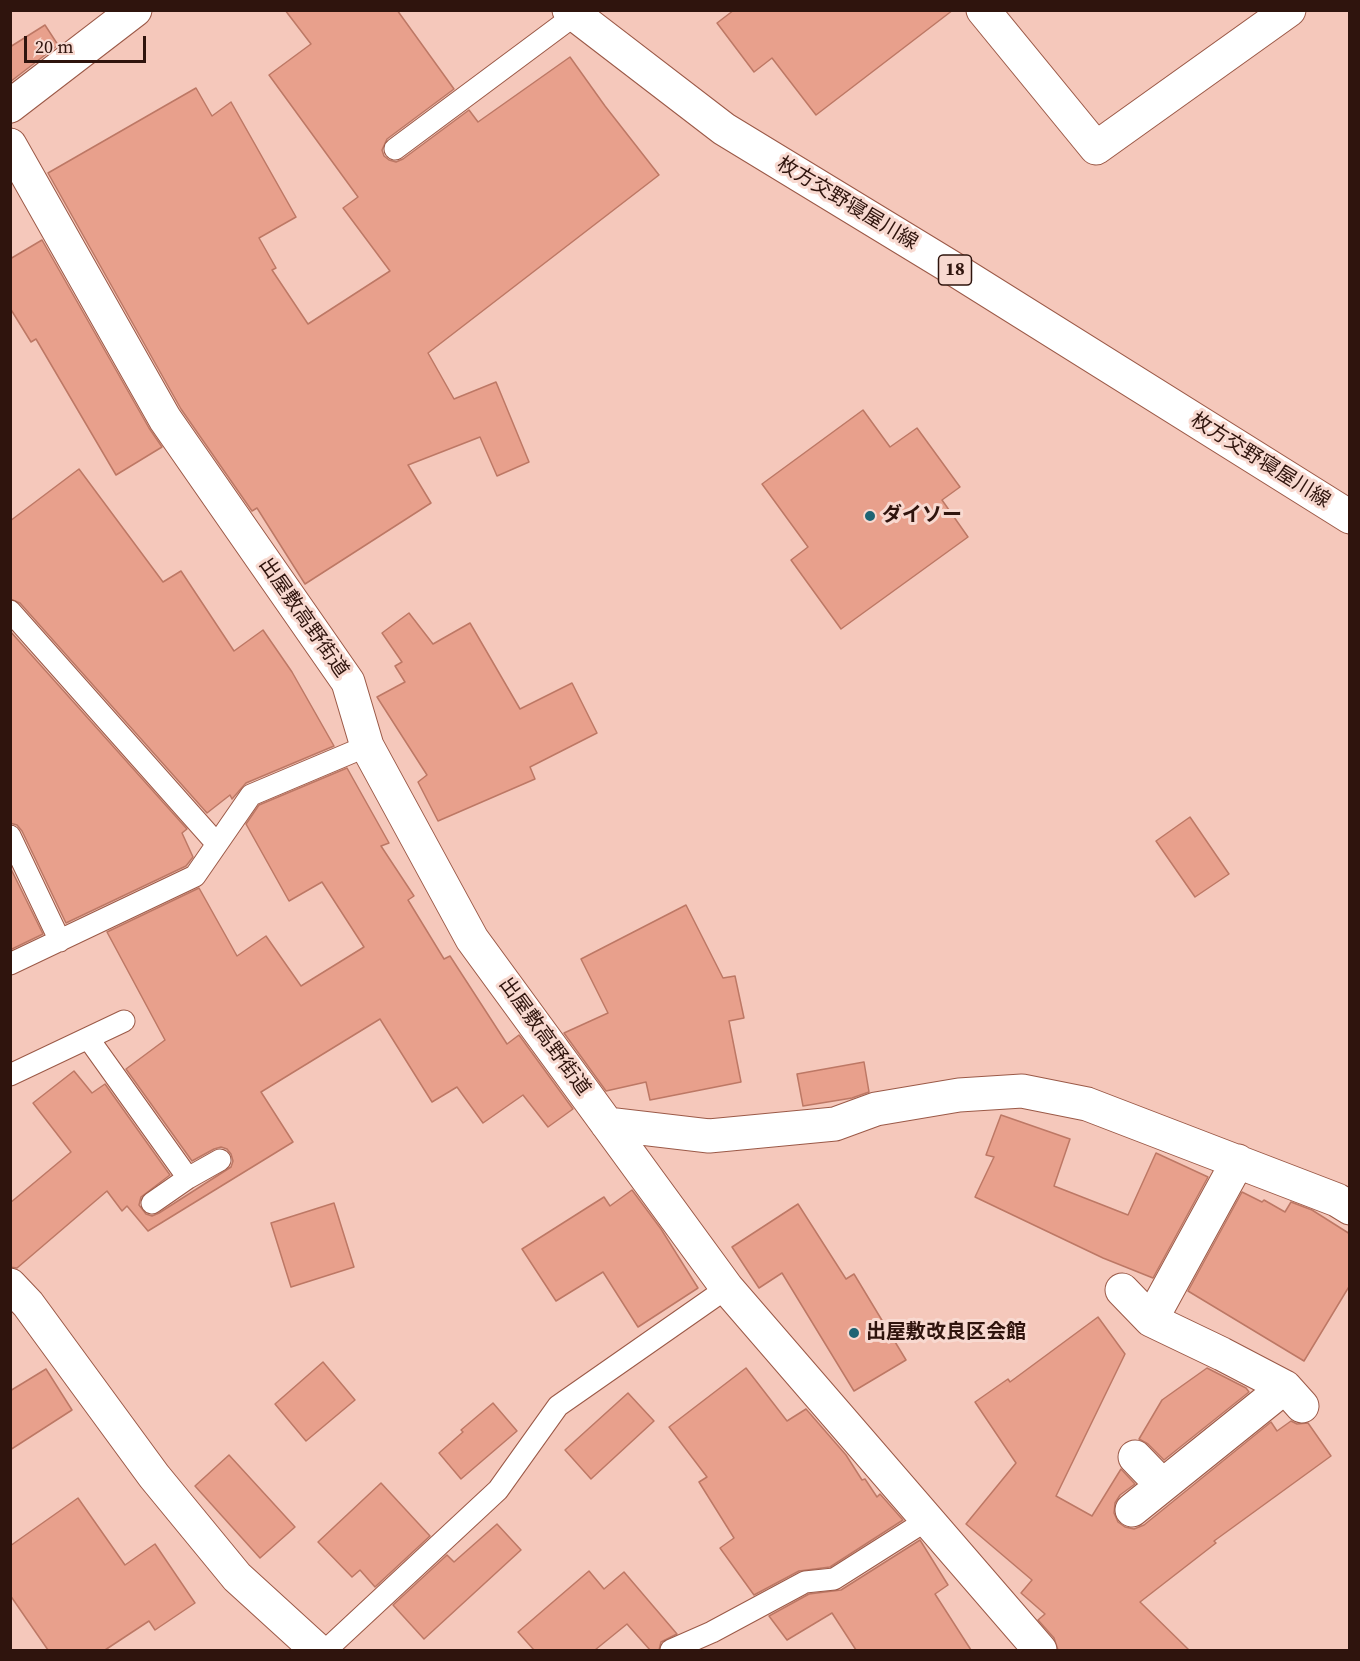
<!DOCTYPE html>
<html>
<head>
<meta charset="utf-8">
<style>
	body { margin:0 }
	#map { position:relative; width:1360px; height:1661px; overflow:hidden; background:#f5c8bb; font-family:"Source Serif 4",serif }
	canvas { display:block }
	.frame { position:absolute; inset:0; border:12px solid #2f140d; pointer-events:none }
	.scale { position:absolute; left:24px; top:36px; width:122px; height:27px; box-sizing:border-box; border:3px solid #2f140d; border-top:0; padding-left:8px; font-size:18px; line-height:21px; white-space:nowrap; color:#2f140d; -webkit-text-stroke:4px #f8d9d0; paint-order:stroke }
</style>
</head>
<body>
<div id="map">
<canvas width="1360" height="1661"></canvas>
<div class="frame"></div>
<div class="scale">20 m</div>
</div>
<script>
const g = document.querySelector('canvas').getContext('2d');
g.lineJoin = 'round';
function fill(path, color) { g.fillStyle = color; g.fill(path, 'evenodd'); }
function strokePath(path, color, width, dash) { g.strokeStyle = color; g.lineWidth = width; g.lineCap = dash ? 'butt' : 'round'; g.setLineDash(dash || []); g.stroke(path); }
function drawText(font, color, halo, rows, align = 'center') {
  g.font = font + ' "Source Serif 4","Noto Sans JP",serif'; g.lineWidth = 6; g.setLineDash([]); g.textBaseline = 'middle'; g.strokeStyle = halo; g.fillStyle = color; for (const [text, x, y, turn = 0] of rows) {
    g.save(); g.translate(x, y); g.rotate((+turn || 0) * Math.PI / 180); g.textAlign = isNaN(turn) ? turn : align; if (halo) g.strokeText(text, 0, 0); g.fillText(text, 0, 0); g.restore();
  }
}
const building = new Path2D(`
	M 285,10 L 397,10 L 454,89 L 387,139 L 382,150 L 384,156 L 389,160 L 396,162 L 403,159 L 469,110 L 478,122 L 570,57 L 605,106 L 659,175 L 428,353 L 454,399 L 496,382 L 529,462 L 497,476 L 480,437 L 408,465 L 431,503 L 305,584 L 257,508 L 252,511 L 181,409 L 48,173 L 196,88 L 212,116 L 231,102 L 296,217 L 259,238 L 276,268 L 272,270 L 308,324 L 390,271 L 343,208 L 358,197 L 269,75 L 311,44 Z
	M 734,10 L 953,10 L 816,115 L 772,58 L 754,72 L 717,23 Z
	M 45,25 L 58,45 L 10,82 L 10,47 Z
	M 42,240 L 149,428 L 162,447 L 116,475 L 36,339 L 31,342 L 10,308 L 10,259 Z
	M 863,410 L 890,447 L 917,428 L 960,487 L 942,500 L 968,537 L 841,629 L 791,560 L 808,547 L 762,484 Z
	M 79,469 L 163,582 L 181,571 L 234,651 L 263,630 L 292,672 L 334,746 L 246,783 L 232,799 L 230,795 L 207,813 L 20,603 L 10,599 L 10,521 Z
	M 409,613 L 433,644 L 470,623 L 520,709 L 572,683 L 597,733 L 530,767 L 535,779 L 438,821 L 418,782 L 427,775 L 377,697 L 405,682 L 395,666 L 402,662 L 382,633 Z
	M 10,631 L 187,829 L 182,833 L 193,857 L 186,866 L 66,923 L 22,831 L 17,825 L 10,823 Z
	M 347,768 L 389,843 L 381,846 L 414,896 L 408,900 L 444,959 L 450,956 L 507,1044 L 519,1035 L 573,1109 L 548,1127 L 523,1095 L 483,1123 L 457,1087 L 432,1102 L 380,1019 L 261,1092 L 293,1142 L 148,1231 L 127,1206 L 122,1211 L 107,1191 L 17,1268 L 10,1267 L 10,1203 L 71,1152 L 33,1103 L 74,1071 L 92,1093 L 105,1084 L 170,1175 L 141,1197 L 139,1205 L 146,1214 L 152,1216 L 159,1213 L 231,1167 L 233,1161 L 231,1154 L 227,1149 L 221,1147 L 214,1149 L 192,1161 L 126,1069 L 165,1040 L 107,932 L 199,888 L 237,956 L 266,936 L 301,986 L 364,947 L 322,882 L 289,901 L 246,824 L 259,805 Z
	M 1190,817 L 1229,874 L 1195,897 L 1156,841 Z
	M 10,867 L 43,934 L 10,950 Z
	M 686,905 L 723,978 L 735,976 L 744,1018 L 729,1021 L 741,1082 L 650,1100 L 646,1082 L 606,1091 L 564,1033 L 608,1013 L 581,959 Z
	M 864,1062 L 869,1092 L 852,1098 L 803,1106 L 797,1074 Z
	M 1001,1115 L 1070,1139 L 1054,1186 L 1128,1215 L 1156,1153 L 1208,1177 L 1153,1278 L 1103,1258 L 975,1197 L 994,1157 L 986,1155 Z
	M 632,1190 L 661,1229 L 698,1288 L 638,1327 L 603,1272 L 556,1301 L 522,1249 L 604,1197 L 610,1206 Z
	M 1242,1192 L 1262,1202 L 1264,1200 L 1285,1212 L 1291,1202 L 1312,1210 L 1350,1234 L 1350,1285 L 1304,1361 L 1188,1291 Z
	M 334,1203 L 354,1267 L 291,1287 L 271,1223 Z
	M 798,1204 L 846,1279 L 854,1274 L 906,1360 L 854,1391 L 782,1273 L 759,1288 L 732,1247 Z
	M 1098,1317 L 1125,1354 L 1056,1496 L 1092,1516 L 1121,1469 L 1135,1484 L 1120,1495 L 1115,1503 L 1114,1513 L 1118,1522 L 1125,1527 L 1134,1529 L 1144,1525 L 1271,1422 L 1277,1431 L 1291,1421 L 1297,1424 L 1308,1423 L 1331,1456 L 1214,1541 L 1216,1543 L 1140,1602 L 1189,1650 L 1058,1650 L 1054,1638 L 1038,1620 L 1045,1614 L 1021,1593 L 1032,1580 L 966,1524 L 1016,1463 L 975,1402 L 1008,1379 L 1010,1382 Z
	M 323,1362 L 355,1400 L 306,1441 L 275,1404 Z
	M 746,1368 L 787,1421 L 806,1409 L 846,1455 L 862,1480 L 865,1479 L 877,1497 L 880,1494 L 903,1520 L 830,1567 L 799,1571 L 754,1595 L 720,1548 L 734,1538 L 699,1482 L 707,1477 L 669,1427 Z
	M 1207,1368 L 1246,1388 L 1249,1392 L 1164,1460 L 1148,1444 L 1139,1439 L 1162,1400 Z
	M 46,1369 L 72,1410 L 10,1450 L 10,1391 Z
	M 628,1393 L 654,1421 L 591,1479 L 565,1450 Z
	M 493,1403 L 517,1431 L 461,1479 L 439,1453 L 463,1432 L 461,1430 Z
	M 229,1455 L 295,1527 L 260,1558 L 195,1486 Z
	M 381,1483 L 430,1536 L 375,1587 L 360,1570 L 352,1577 L 318,1542 Z
	M 78,1498 L 125,1565 L 155,1544 L 195,1603 L 155,1630 L 149,1621 L 105,1650 L 48,1650 L 10,1595 L 10,1546 Z
	M 497,1524 L 521,1550 L 424,1639 L 393,1605 L 447,1555 L 454,1562 Z
	M 920,1540 L 948,1585 L 935,1594 L 971,1650 L 856,1650 L 832,1613 L 787,1640 L 769,1616 L 809,1594 L 841,1590 Z
	M 589,1571 L 604,1589 L 624,1572 L 677,1634 L 661,1642 L 659,1650 L 650,1650 L 627,1624 L 595,1650 L 534,1650 L 518,1632 Z`);
const lane = new Path2D(`
	M 395,149 L 575,15
	M 10,611 L 217,844
	M 10,836 L 60,941
	M 10,964 L 195,876 L 251,795 L 367,746
	M 88,1038 L 188,1178
	M 10,1075 L 124,1021
	M 152,1203 L 188,1178 L 220,1160
	M 326,1650 L 498,1490 L 558,1406 L 727,1288
	M 671,1650 L 712,1632 L 805,1582 L 834,1579 L 927,1520`);
const street = new Path2D(`
	M 983,10 L 1096,148 L 1289,10
	M 10,106 L 135,10
	M 10,145 L 165,419 L 348,682 L 367,746 L 472,939 L 727,1288 L 1040,1650
	M 607,1124 L 709,1136 L 835,1124 L 876,1109 L 959,1095 L 1022,1091 L 1087,1104 L 1337,1200 L 1350,1208
	M 10,1285 L 28,1304 L 154,1476 L 237,1577 L 317,1650
	M 1122,1290 L 1151,1320 L 1222,1354 L 1285,1387 L 1302,1406
	M 1151,1320 L 1238,1161
	M 1135,1457 L 1162,1485
	M 1132,1510 L 1285,1387`);
const primary = new Path2D(`
	M 569,10 L 724,129 L 949,266 L 1350,517`);
const markers = [
	[870,516,6,"#1e6474"],
	[854,1333,6,"#1e6474"]
];
const shields = [
	[955,270,33]
];
const shieldNames = [
	["18",955,270]
];
const streetNames = [
	["枚方交野寝屋川線",847,204,31],
	["枚方交野寝屋川線",1260,461,32],
	["出屋敷高野街道",303,618,55],
	["出屋敷高野街道",544,1037,54]
];
const poiNames = [
	["ダイソー",882,516],
	["出屋敷改良区会館",866,1333]
];
fill(building, '#e8a08c');
strokePath(building, '#bd7865', 1.5);
strokePath(lane, '#9b5947', 23);
strokePath(street, '#9b5947', 35);
strokePath(primary, '#9b5947', 35);
strokePath(lane, '#fff', 21);
strokePath(street, '#fff', 33);
strokePath(primary, '#fff', 33);
for (const [x, y, r, color] of markers) { const dot = new Path2D(); dot.arc(x, y, r, 0, 2 * Math.PI); g.fillStyle = color; g.fill(dot); strokePath(dot, '#f8d9d0', 2); }
for (const [x, y, w] of shields) { const box = new Path2D(); box.roundRect(x - w / 2, y - 15, w, 30, 4.5); g.fillStyle = '#f8d9d0'; g.fill(box); strokePath(box, '#2f140d', 1.5); }
drawText('bold 18px', '#2f140d', null, shieldNames);
drawText('20px', '#2f140d', '#f8d9d0', streetNames);
drawText('bold 20px', '#2f140d', '#f8d9d0', poiNames, 'left');
</script>
</body>
</html>
